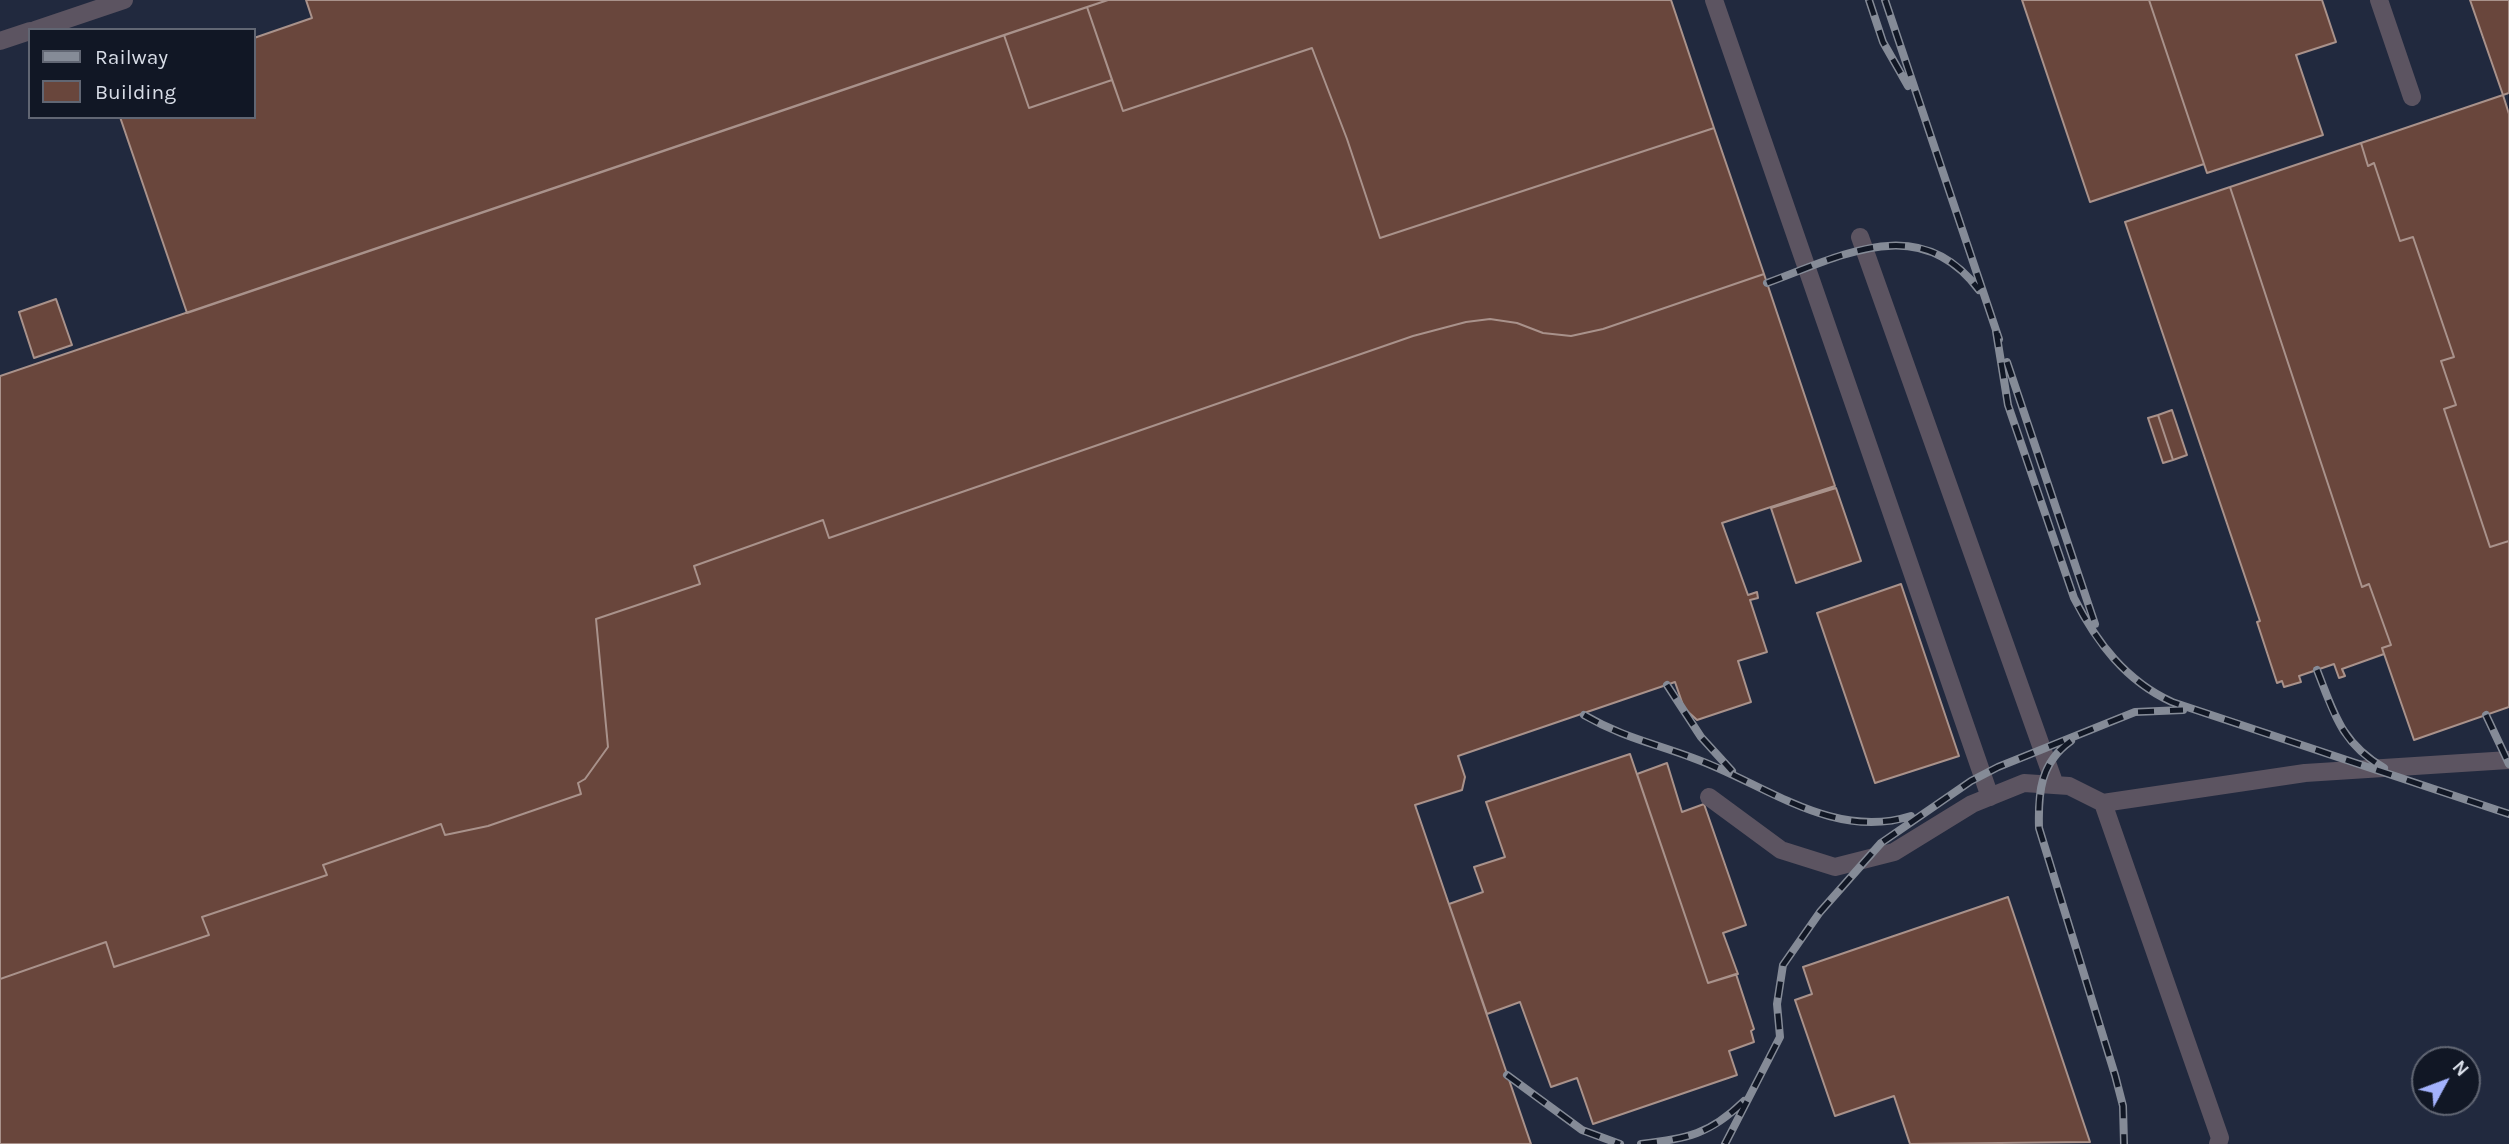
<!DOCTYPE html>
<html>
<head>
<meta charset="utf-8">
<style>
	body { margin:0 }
	#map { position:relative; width:2509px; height:1144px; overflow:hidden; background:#1a212f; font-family:Karla,sans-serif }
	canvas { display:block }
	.legend { position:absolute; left:28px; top:28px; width:228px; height:91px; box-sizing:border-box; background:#111725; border:2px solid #616673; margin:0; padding:9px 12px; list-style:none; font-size:21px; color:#d8dde7 }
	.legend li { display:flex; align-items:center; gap:14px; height:35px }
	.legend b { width:35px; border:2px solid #616673 }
	.north { position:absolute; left:2411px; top:1046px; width:70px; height:70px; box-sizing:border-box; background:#111725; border:2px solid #616673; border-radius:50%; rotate:49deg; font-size:19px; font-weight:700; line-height:28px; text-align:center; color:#d8dde7 }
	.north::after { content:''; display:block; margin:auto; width:24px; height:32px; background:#a3b2fd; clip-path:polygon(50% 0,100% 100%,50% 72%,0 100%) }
</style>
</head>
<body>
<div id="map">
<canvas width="2509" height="1144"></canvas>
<ul class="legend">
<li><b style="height:9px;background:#858b97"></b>Railway</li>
<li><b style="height:19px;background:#69463c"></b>Building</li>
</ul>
<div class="north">N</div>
</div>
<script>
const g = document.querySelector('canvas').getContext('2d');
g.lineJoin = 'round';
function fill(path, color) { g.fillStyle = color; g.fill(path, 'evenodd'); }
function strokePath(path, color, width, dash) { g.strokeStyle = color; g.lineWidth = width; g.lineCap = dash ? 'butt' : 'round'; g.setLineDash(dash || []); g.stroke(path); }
const built = new Path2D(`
	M 0,0 L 2509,0 L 2509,1144 L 0,1144 ZM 30,30 L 254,30 L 254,117 L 30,117 ZM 2425,1060 L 2467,1060 L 2467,1102 L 2425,1102 Z`);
const building = new Path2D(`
	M 306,0 L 1108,0 L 187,313 L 120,117 L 254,117 L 254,38 L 312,18 Z
	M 1108,0 L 1671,0 L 1714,128 L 1380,238 L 1347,139 L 1312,48 L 1123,111 L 1087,7 Z
	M 2022,0 L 2149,0 L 2204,164 L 2090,202 Z
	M 2149,0 L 2322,0 L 2336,42 L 2296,55 L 2323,135 L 2207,173 Z
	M 2470,0 L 2509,0 L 2509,93 L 2503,95 Z
	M 1087,7 L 1112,80 L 1029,108 L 1004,35 Z
	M 1004,35 L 1029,108 L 1112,80 L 1123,111 L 1312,48 L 1347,139 L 1380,238 L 1714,128 L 1764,274 L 1603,329 L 1571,336 L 1543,333 L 1517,323 L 1490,319 L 1466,322 L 1413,336 L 829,538 L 823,520 L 694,566 L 700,584 L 596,619 L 608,747 L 585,779 L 578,783 L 581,794 L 488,826 L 445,835 L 441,824 L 323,865 L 327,875 L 202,917 L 209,935 L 114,967 L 106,942 L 0,979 L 0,376 Z
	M 2503,95 L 2509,114 L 2509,541 L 2490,547 L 2444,409 L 2456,405 L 2441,361 L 2454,357 L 2413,237 L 2400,241 L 2374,163 L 2368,166 L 2361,143 Z
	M 2361,143 L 2368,166 L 2374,163 L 2400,241 L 2413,237 L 2454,357 L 2441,361 L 2456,405 L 2444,409 L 2490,547 L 2509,541 L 2509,707 L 2414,740 L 2382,648 L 2391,645 L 2369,584 L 2362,587 L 2230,187 Z
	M 2230,187 L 2362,587 L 2369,584 L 2391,645 L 2382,648 L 2384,654 L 2342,669 L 2345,676 L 2339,678 L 2334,664 L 2299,676 L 2301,682 L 2284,687 L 2282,681 L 2277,683 L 2257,622 L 2260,621 L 2125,222 Z
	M 1764,274 L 1835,486 L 1722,523 L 1748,595 L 1757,592 L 1758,598 L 1750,600 L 1767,652 L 1738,661 L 1751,702 L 1697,720 L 1684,708 L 1675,682 L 1458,756 L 1465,777 L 1462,790 L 1415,805 L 1531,1144 L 0,1144 L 0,979 L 106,942 L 114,967 L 209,935 L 202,917 L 327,875 L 323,865 L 441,824 L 445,835 L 488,826 L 581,794 L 578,783 L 585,779 L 608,747 L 596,619 L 700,584 L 694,566 L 823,520 L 829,538 L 1413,336 L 1466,322 L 1490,319 L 1517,323 L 1543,333 L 1571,336 L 1603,329 Z
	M 56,299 L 72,345 L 34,358 L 19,312 Z
	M 2172,410 L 2187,455 L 2173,460 L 2158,415 Z
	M 2158,415 L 2173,460 L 2163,463 L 2148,418 Z
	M 1836,488 L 1861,561 L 1796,583 L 1771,508 Z
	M 1901,584 L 1959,756 L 1875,783 L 1817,613 Z
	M 1630,754 L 1708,983 L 1736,974 L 1754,1029 L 1751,1031 L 1754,1042 L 1729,1051 L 1737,1075 L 1593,1124 L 1577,1078 L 1551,1087 L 1520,1002 L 1487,1014 L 1449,904 L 1483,892 L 1474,867 L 1505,857 L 1486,802 Z
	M 1667,763 L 1682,812 L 1704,804 L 1746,925 L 1723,933 L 1738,974 L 1708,983 L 1637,774 Z
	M 2008,897 L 2090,1142 L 1910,1144 L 1894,1096 L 1835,1116 L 1795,1000 L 1812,994 L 1803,967 Z`);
const lane = new Path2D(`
	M 1714,0 L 1990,797
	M 2379,0 L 2412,97
	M 35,30 L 124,0
	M 0,41 L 30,31
	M 1860,237 L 2055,785
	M 1709,797 L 1781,850 L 1835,867 L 1894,852 L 1972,804 L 2024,783 L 2069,786 L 2103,803 L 2305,773 L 2509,760
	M 2103,803 L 2220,1138 L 2218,1144`);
const rail = new Path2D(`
	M 1869,0 L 1883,42 L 1908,86
	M 1885,0 L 1999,339
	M 1767,283 C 1841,256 1920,211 1979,290
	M 1996,331 L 2008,405 L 2074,598 C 2097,643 2126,681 2172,702 L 2509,814
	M 2007,362 L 2095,624
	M 2317,670 C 2334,713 2341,743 2384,768
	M 1667,685 L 1701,737 L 1732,771
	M 1584,715 C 1622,737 1653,743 1693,758 C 1764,783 1832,841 1911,816
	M 2486,715 L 2509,764
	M 2071,741 C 2040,763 2038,793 2039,828 L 2115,1075 L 2123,1106 L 2124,1144
	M 1507,1075 L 1582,1130 L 1620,1144
	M 1641,1144 C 1688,1138 1709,1135 1744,1101
	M 1725,1144 L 1780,1037 L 1777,1004 L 1783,965 L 1820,912 L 1881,843 L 1971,781 L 1998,767 L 2135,712 L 2183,710`);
fill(built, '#21293e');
fill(building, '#69463c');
strokePath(building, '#a9928b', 2);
strokePath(lane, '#5c5461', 18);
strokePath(rail, '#858b97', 8);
strokePath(rail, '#111725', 5, [16]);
</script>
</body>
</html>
